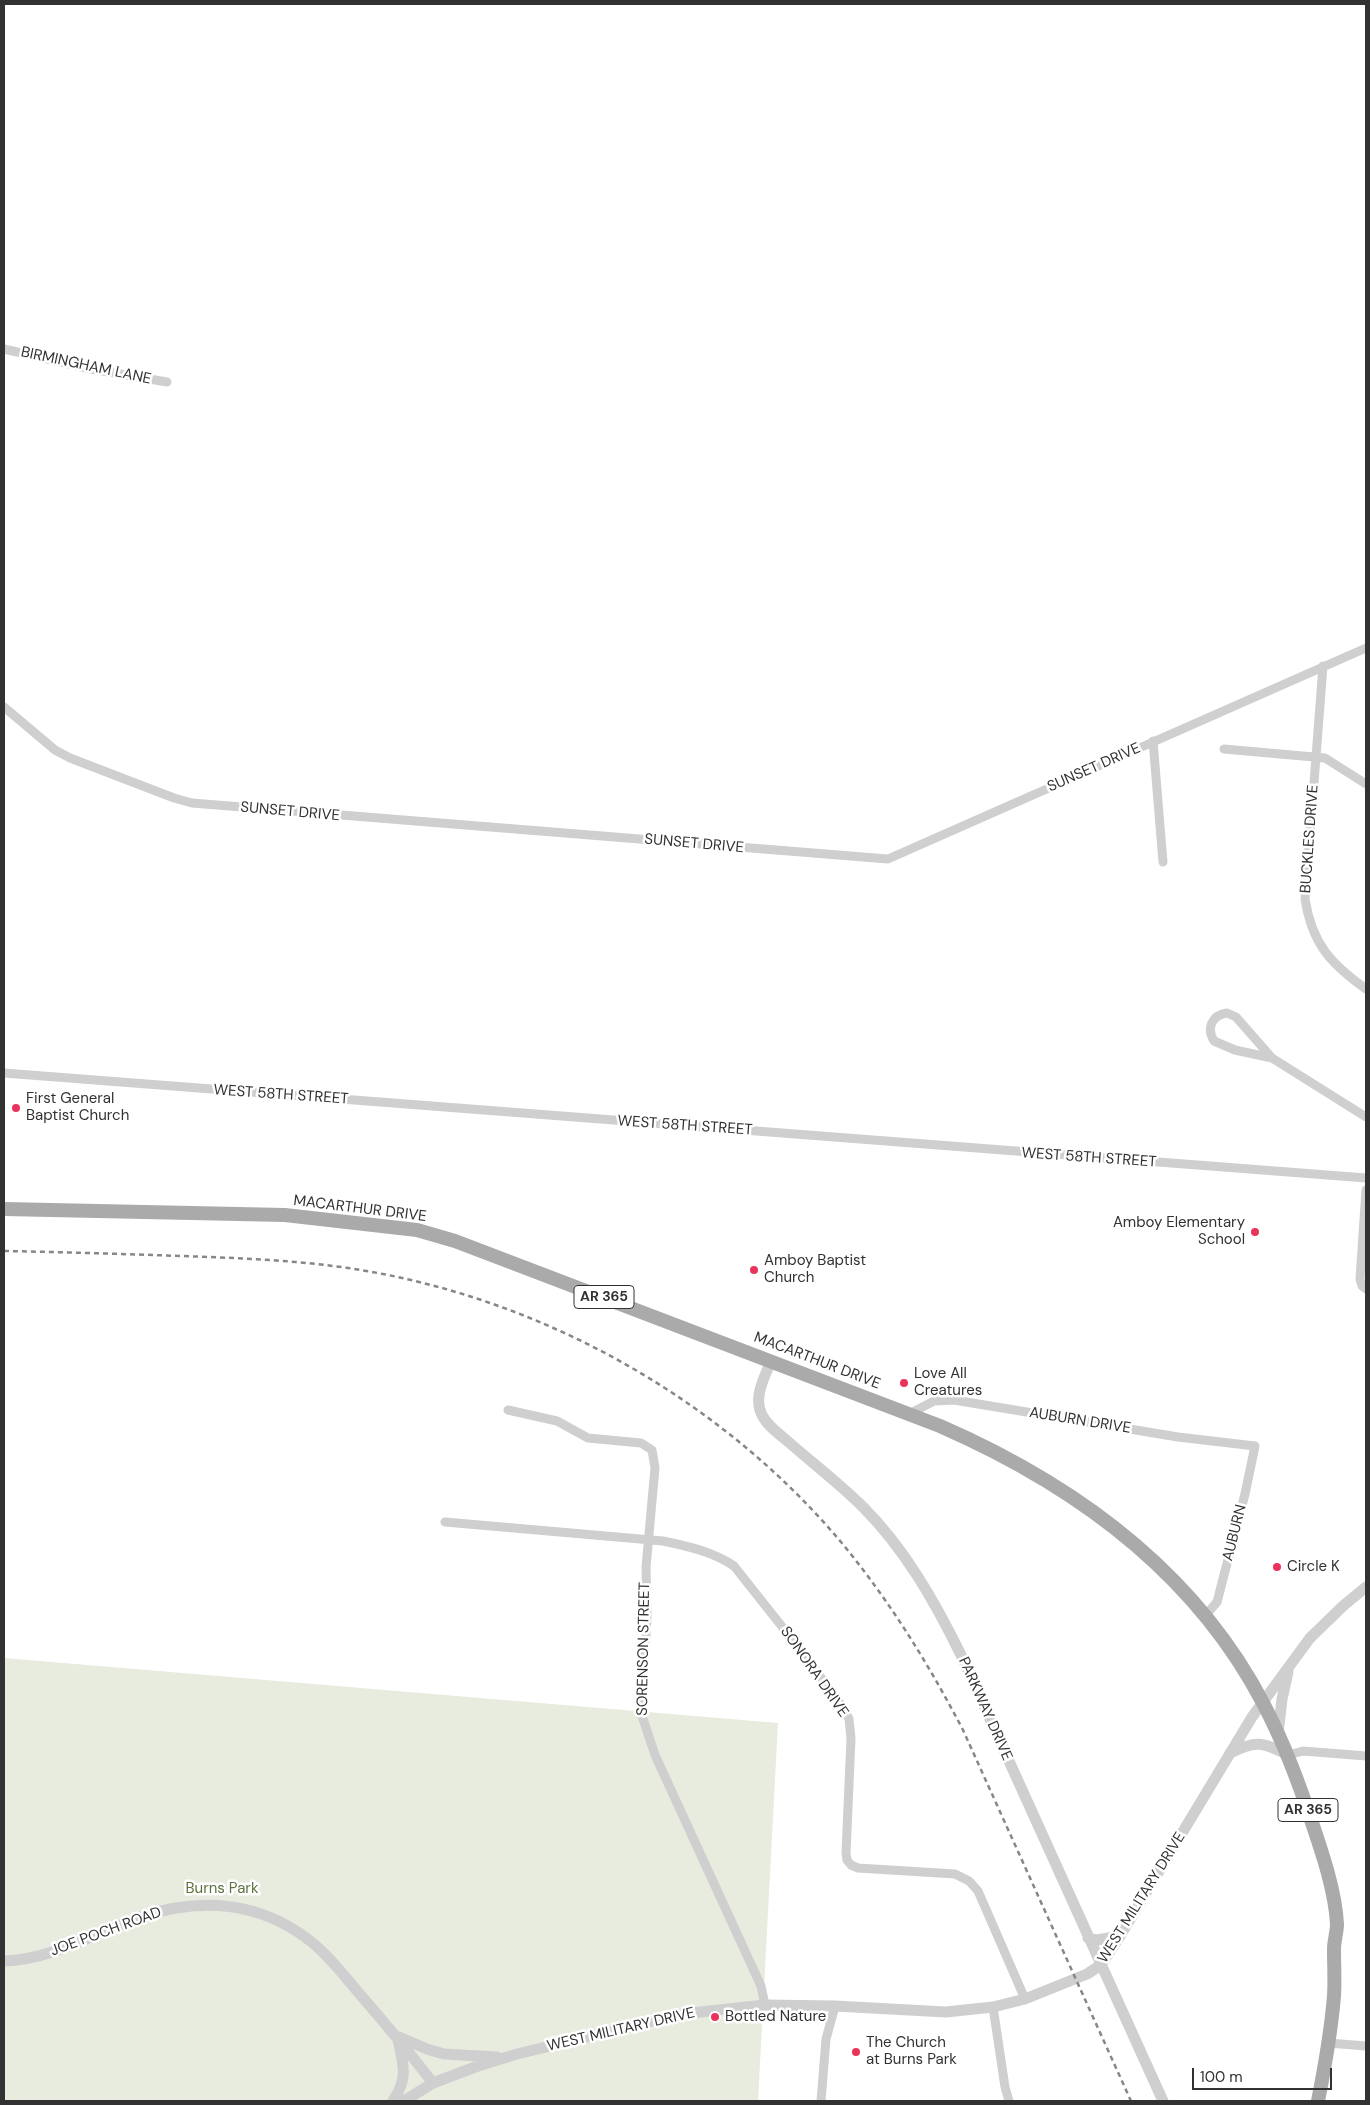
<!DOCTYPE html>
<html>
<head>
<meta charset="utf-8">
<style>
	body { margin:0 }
	#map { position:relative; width:1370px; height:2105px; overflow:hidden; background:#fff; font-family:"DM Sans",sans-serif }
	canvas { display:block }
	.frame { position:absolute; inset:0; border:5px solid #323232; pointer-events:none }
	.scale { position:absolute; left:1192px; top:2068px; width:140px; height:22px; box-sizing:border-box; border:2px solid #323232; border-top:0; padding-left:6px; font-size:15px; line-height:18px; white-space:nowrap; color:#323232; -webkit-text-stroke:4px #fff; paint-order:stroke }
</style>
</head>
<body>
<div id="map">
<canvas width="1370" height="2105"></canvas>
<div class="frame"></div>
<div class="scale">100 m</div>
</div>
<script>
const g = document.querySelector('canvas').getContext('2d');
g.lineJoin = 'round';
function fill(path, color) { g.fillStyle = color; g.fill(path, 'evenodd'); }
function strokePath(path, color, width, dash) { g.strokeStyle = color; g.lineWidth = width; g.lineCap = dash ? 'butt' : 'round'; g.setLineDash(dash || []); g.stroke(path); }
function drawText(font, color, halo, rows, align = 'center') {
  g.font = font + ' "DM Sans",sans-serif'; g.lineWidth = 5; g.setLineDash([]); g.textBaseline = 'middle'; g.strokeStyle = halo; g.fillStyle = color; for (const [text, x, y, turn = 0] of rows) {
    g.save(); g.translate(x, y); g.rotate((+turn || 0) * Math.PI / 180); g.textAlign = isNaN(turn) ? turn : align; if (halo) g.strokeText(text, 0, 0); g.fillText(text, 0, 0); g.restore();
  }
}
const green = new Path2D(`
	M 4,1658 L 778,1723 L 758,2101 L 4,2101 Z`);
const minor = new Path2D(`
	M 4,349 L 91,369 L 167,382
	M 1323,666 L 1305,899 C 1312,944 1331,964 1366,989
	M 4,707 L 55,750 L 70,758 L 174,798 L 192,803 L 888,859 L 1366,648
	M 1153,741 L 1163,862
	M 1224,749 L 1325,758 L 1366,784
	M 1227,1013 L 1236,1017 L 1272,1058 L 1235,1050 L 1214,1041 C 1206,1028 1212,1015 1227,1013 Z
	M 1272,1058 L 1366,1117
	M 4,1073 L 1366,1178
	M 1366,1190 L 1360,1279 L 1362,1286 L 1366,1289
	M 508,1410 L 557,1421 L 588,1438 L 641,1443 L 652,1450 L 655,1468 L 646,1567 L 647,1618 L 641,1713 L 655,1755 L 761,1986 L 765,2005
	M 909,1414 L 934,1401 L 954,1400 L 1178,1437 L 1255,1446 L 1245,1494 L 1217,1602 L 1205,1616
	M 445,1522 L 663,1541 C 687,1546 714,1552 734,1566 L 799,1648 L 842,1706 L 849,1719 L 851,1738 L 846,1853 L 847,1860 L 851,1865 L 858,1868 L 955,1874 L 969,1881 L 978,1891 L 1025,1999
	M 1288,1755 L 1303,1751 L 1366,1756
	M 993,2007 L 1005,2087 L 1009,2101
	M 1328,2043 L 1366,2046
	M 821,2101 L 826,2039 L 835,2006`);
const tertiary = new Path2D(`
	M 771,1361 C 764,1378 753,1398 762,1415 C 768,1427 782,1436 792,1445 C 815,1465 841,1485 863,1507 C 905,1549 935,1602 961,1655 L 1163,2101
	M 1278,1734 L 1282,1699 L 1288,1672
	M 1230,1753 C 1256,1740 1263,1742 1288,1755
	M 1088,1938 L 1097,1940 L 1120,1936
	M 4,1961 C 53,1960 98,1931 144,1916 C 201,1897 260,1902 309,1940 C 327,1954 343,1974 358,1992 C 384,2022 409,2052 433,2083
	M 399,2037 L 427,2049 L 444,2054 L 497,2057
	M 393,2101 C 408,2078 404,2066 398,2040
	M 404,2101 L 433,2083 L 478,2066 L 517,2054 L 682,2014 L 765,2005 L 835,2006 L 946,2012 L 993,2007 L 1025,1999 L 1087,1974 L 1101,1965 L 1120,1936 L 1252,1717 L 1310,1638 L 1343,1606 L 1366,1587`);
const primary = new Path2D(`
	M 4,1209 L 285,1215 L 417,1230 L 455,1241 L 940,1426 C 1073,1484 1194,1571 1263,1703 C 1280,1735 1294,1770 1306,1805 C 1318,1841 1335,1886 1337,1924 C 1337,1932 1334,1941 1334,1949 C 1334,1965 1335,1981 1334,1996 C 1331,2032 1325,2066 1318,2101`);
const rail = new Path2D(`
	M 4,1251 C 63,1252 123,1254 182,1256 C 238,1258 293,1260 348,1268 C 537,1296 718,1396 841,1542 C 889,1600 928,1663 963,1730 L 1131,2101`);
const markers = [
	[16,1108,5,"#ea335a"],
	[1255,1232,5,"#ea335a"],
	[754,1270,5,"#ea335a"],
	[904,1383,5,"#ea335a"],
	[1277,1567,5,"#ea335a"],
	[715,2017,5,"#ea335a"],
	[856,2052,5,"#ea335a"]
];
const shields = [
	[604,1297,60],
	[1308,1810,60]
];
const shieldNames = [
	["AR 365",604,1297],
	["AR 365",1308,1810]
];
const streetNames = [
	["BIRMINGHAM LANE",86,366,12],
	["SUNSET DRIVE",1094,768,-24],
	["SUNSET DRIVE",290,812,5],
	["BUCKLES DRIVE",1310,839,-86],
	["SUNSET DRIVE",694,844,5],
	["WEST 58TH STREET",281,1095,4],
	["WEST 58TH STREET",685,1126,4],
	["WEST 58TH STREET",1089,1158,4],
	["MACARTHUR DRIVE",360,1209,7],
	["MACARTHUR DRIVE",817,1361,21],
	["AUBURN DRIVE",1080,1421,9],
	["AUBURN",1235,1533,-76],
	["SORENSON STREET",644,1649,-89],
	["SONORA DRIVE",814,1672,55],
	["PARKWAY DRIVE",985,1709,66],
	["WEST MILITARY DRIVE",1142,1898,-58],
	["JOE POCH ROAD",106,1932,-20],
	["WEST MILITARY DRIVE",621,2030,-13]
];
const poiNames = [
	["First General",26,1099],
	["Baptist Church",26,1116],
	["Amboy Elementary",1245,1223,"right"],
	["School",1245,1240,"right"],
	["Amboy Baptist",764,1261],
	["Church",764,1278],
	["Love All",914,1374],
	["Creatures",914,1391],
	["Circle K",1287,1567],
	["Bottled Nature",725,2017],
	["The Church",866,2043],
	["at Burns Park",866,2060]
];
const parkNames = [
	["Burns Park",222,1889]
];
fill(green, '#e7ecde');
strokePath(minor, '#cfcfcf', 9);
strokePath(tertiary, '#cfcfcf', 11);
strokePath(primary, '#aaa', 14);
strokePath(rail, '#878787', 2.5, [5, 4]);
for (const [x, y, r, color] of markers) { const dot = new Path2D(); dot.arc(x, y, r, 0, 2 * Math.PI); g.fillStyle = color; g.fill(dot); strokePath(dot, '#fff', 2); }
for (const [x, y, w] of shields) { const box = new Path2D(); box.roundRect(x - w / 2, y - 11.5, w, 23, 4); g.fillStyle = '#fff'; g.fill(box); strokePath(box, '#323232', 1); }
drawText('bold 14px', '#323232', null, shieldNames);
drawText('15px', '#323232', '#fff', streetNames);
drawText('15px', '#323232', '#fff', poiNames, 'left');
drawText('15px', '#5c713d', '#fff', parkNames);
</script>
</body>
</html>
